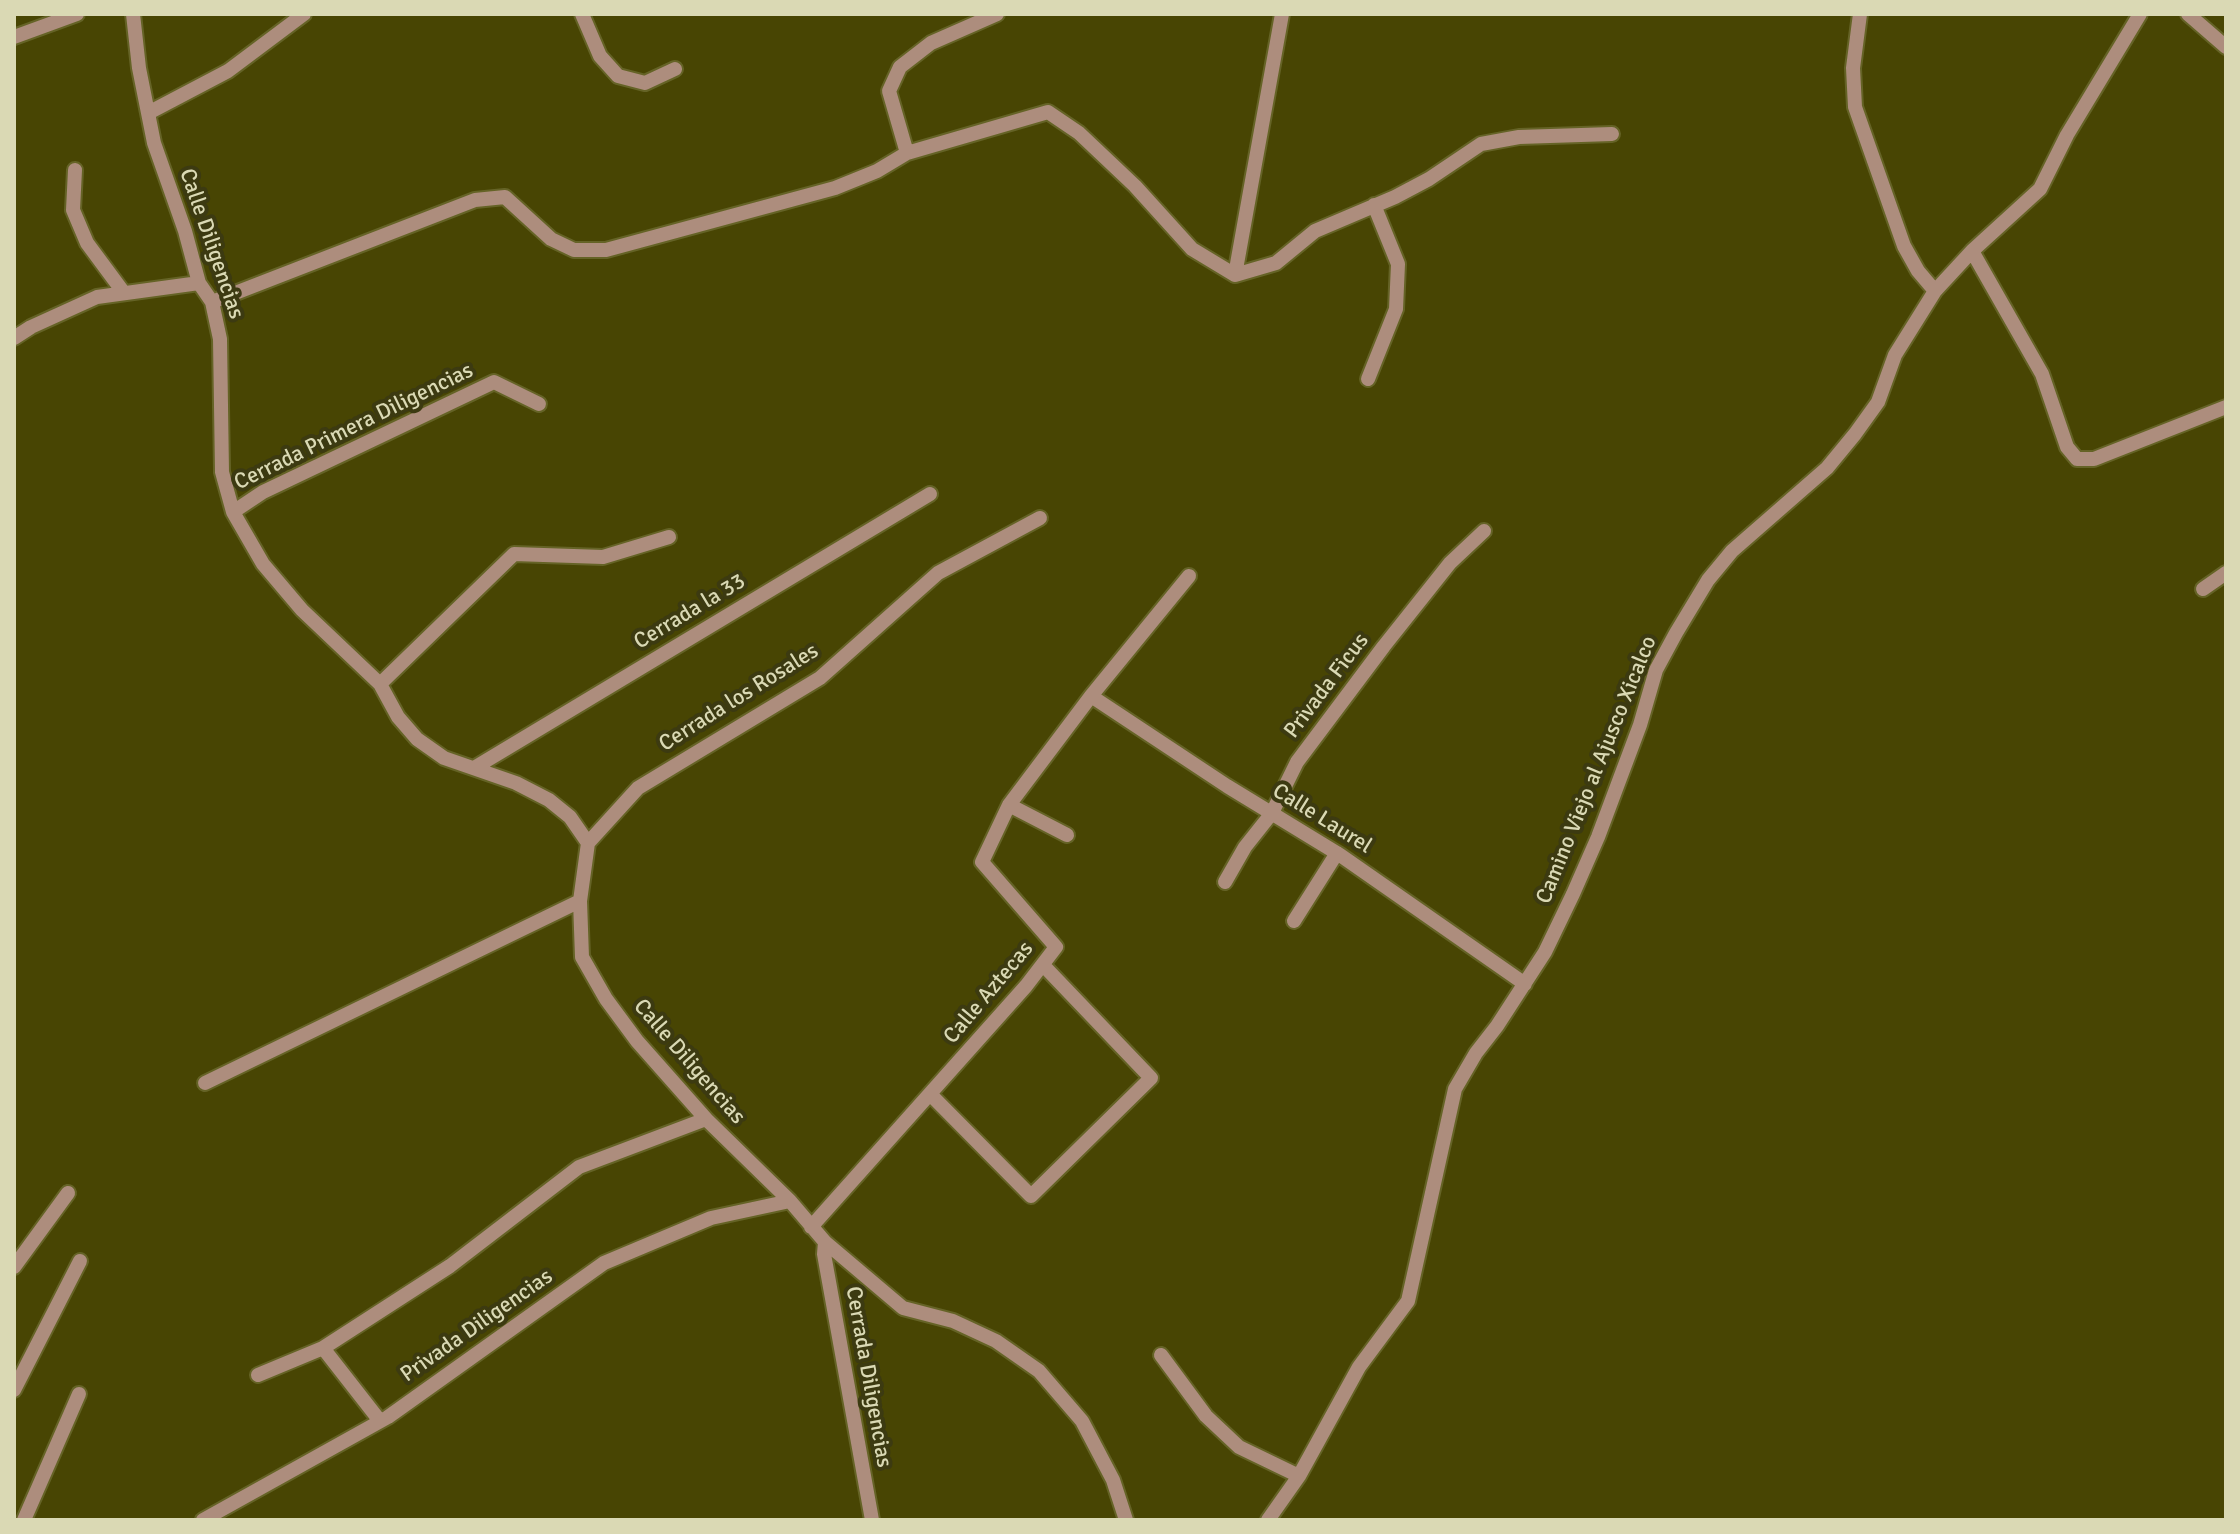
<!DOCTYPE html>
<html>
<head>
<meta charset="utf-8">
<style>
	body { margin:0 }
	#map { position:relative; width:2240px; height:1534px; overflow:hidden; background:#484503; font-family:Signika,sans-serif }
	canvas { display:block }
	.frame { position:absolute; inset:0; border:16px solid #dad9b4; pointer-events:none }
</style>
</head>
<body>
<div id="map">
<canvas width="2240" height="1534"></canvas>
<div class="frame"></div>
</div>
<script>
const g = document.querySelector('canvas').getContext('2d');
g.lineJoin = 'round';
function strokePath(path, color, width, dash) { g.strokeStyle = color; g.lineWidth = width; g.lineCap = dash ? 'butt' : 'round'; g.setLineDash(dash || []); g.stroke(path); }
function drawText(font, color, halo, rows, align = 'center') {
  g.font = font + ' Signika,sans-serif'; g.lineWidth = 8; g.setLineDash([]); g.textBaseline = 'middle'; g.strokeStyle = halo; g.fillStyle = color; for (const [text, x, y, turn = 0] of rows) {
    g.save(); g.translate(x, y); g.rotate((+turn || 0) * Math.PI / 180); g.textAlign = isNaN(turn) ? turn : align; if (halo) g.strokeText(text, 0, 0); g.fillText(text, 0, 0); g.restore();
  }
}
const minor = new Path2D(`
	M 133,14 L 139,68 L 154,143 L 185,231 L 199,283 L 212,302 L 220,339 L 222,472 L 233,512 L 263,564 L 302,610 L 380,684 L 398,717 L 417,739 L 444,758 L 516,783 L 549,800 L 570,817 L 588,843 L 580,901 L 582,957 L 606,999 L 637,1041 L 706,1119 L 790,1201 L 825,1242 L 903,1308 L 953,1321 L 996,1341 L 1039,1371 L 1082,1421 L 1113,1480 L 1126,1520
	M 582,14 L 600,56 L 618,76 L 645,83 L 675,69
	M 1860,14 L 1853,68 L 1855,107 L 1904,246 L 1918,271 L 1935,291
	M 2188,14 L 2226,47
	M 14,37 L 77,14
	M 150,112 L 228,71 L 304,14
	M 907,153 L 889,91 L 900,67 L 931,43 L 997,14
	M 75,170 L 73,210 L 87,243 L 124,293
	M 1972,251 L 2042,374 L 2067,447 L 2077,459 L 2094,459 L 2226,407
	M 1235,275 L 1282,14
	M 212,302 L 475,200 L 505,197 L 551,239 L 574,250 L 606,250 L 835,188 L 877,171 L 907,153 L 1048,112 L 1079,133 L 1135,186 L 1192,249 L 1235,275 L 1276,263 L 1315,231 L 1395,197 L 1429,179 L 1481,144 L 1519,137 L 1612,134
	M 14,338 L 31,327 L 97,297 L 199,283
	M 1368,379 L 1396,309 L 1398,264 L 1374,205
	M 233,512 L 263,492 L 494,382 L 539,404
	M 2203,589 L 2226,573
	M 380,684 L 514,554 L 603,557 L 669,537
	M 1091,696 L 1227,786 L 1340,855 L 1525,984
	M 474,768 L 930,494
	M 1009,805 L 1067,835
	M 588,843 L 638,788 L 820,678 L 938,573 L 1040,518
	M 1225,882 L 1245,847 L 1272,813 L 1297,762 L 1384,646 L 1450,563 L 1484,531
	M 1294,921 L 1337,853
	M 205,1083 L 580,901
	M 930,1094 L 1031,1196 L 1151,1078 L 1043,965
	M 811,1227 L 1026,986 L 1056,947 L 982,862 L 1009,805 L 1091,696 L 1189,576
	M 825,1242 L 824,1254 L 872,1520
	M 14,1267 L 68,1193
	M 323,1348 L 380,1421
	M 1161,1355 L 1206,1416 L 1239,1447 L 1299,1476
	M 258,1375 L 323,1348 L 450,1266 L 579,1167 L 706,1119
	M 14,1390 L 80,1261
	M 24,1520 L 79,1394
	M 203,1520 L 388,1417 L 604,1263 L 711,1218 L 790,1201
	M 1268,1520 L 1299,1476 L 1359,1367 L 1408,1301 L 1455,1089 L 1476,1053 L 1497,1026 L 1545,952 L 1573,894 L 1598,837 L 1640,725 L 1656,670 L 1676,633 L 1708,580 L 1732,551 L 1827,468 L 1855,434 L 1878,402 L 1895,355 L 1935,291 L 1972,251 L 2040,189 L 2067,135 L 2140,14`);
const streetNames = [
	["Calle Diligencias",211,244,71],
	["Cerrada Primera Diligencias",354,427,-26],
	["Cerrada la 33",690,612,-31],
	["Privada Ficus",1327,686,-53],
	["Cerrada los Rosales",739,698,-32],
	["Camino Viejo al Ajusco Xicalco",1597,770,-68],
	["Calle Laurel",1322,819,32],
	["Calle Aztecas",989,993,-50],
	["Calle Diligencias",689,1062,49],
	["Privada Diligencias",477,1326,-35],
	["Cerrada Diligencias",868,1377,80]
];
strokePath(minor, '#656326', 18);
strokePath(minor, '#ad8d7d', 14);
drawText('22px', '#dad9b4', '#3c3a11', streetNames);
</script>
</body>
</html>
